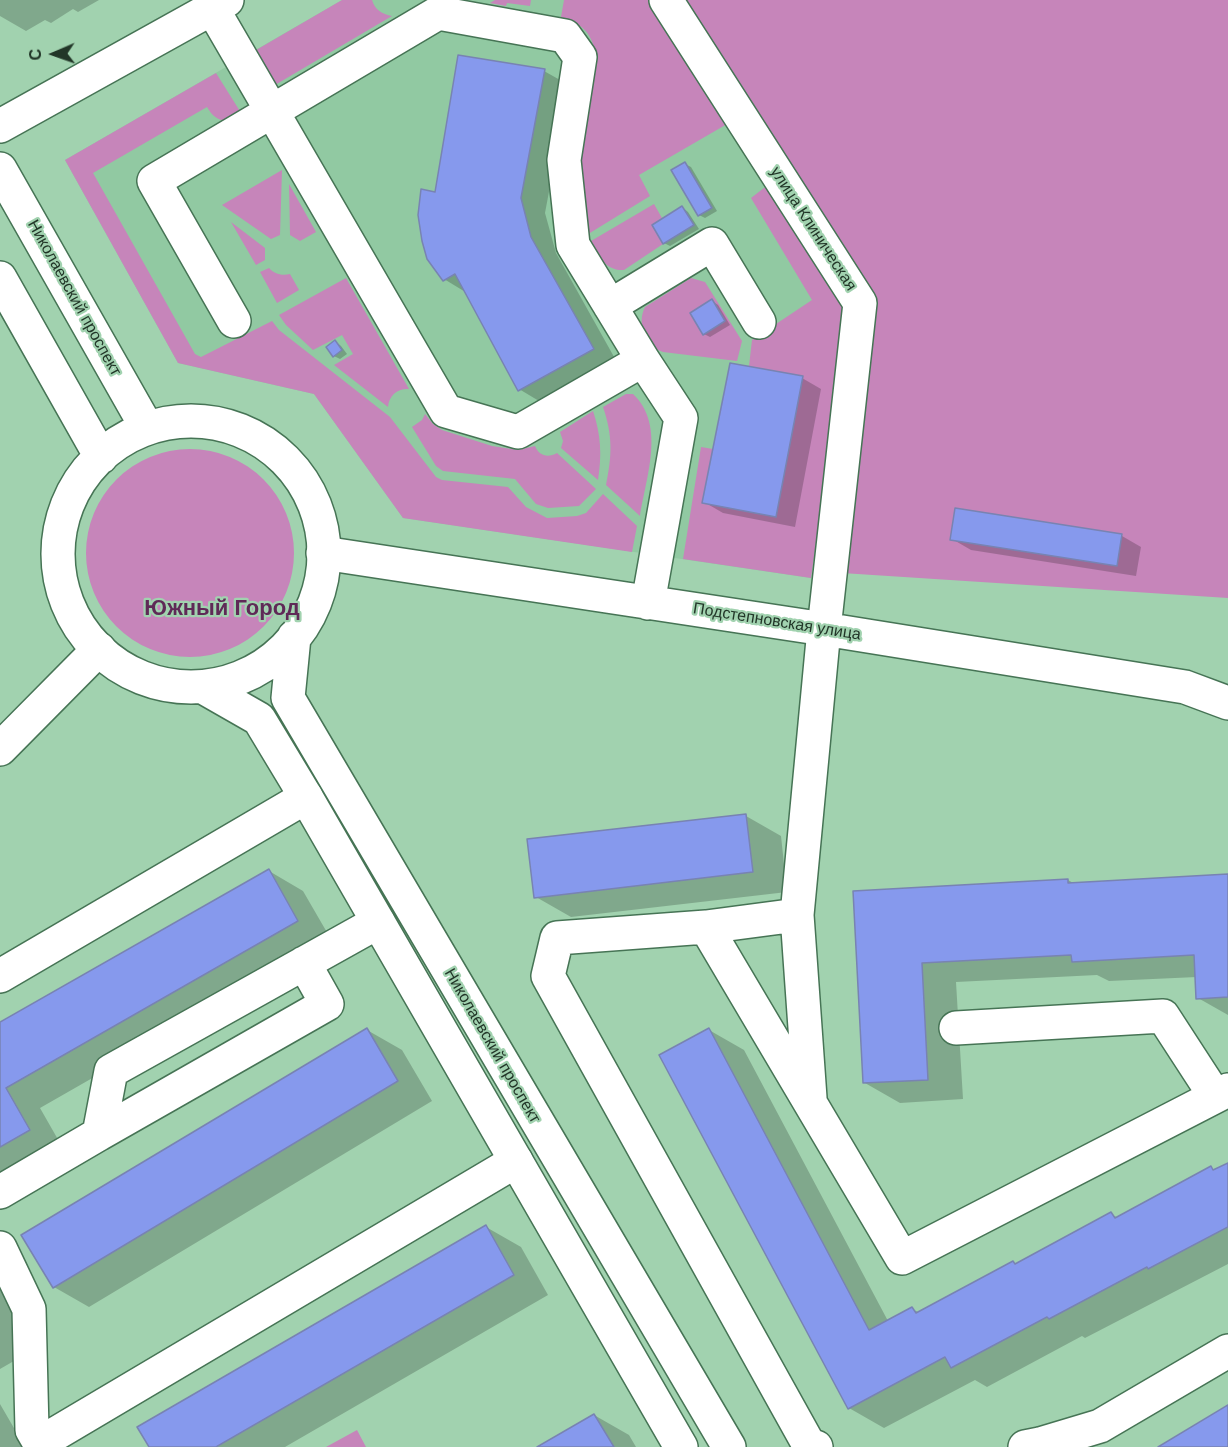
<!DOCTYPE html>
<html>
<head>
<meta charset="utf-8">
<style>
	body { margin:0 }
	#map { position:relative; width:1228px; height:1447px; overflow:hidden; background:#a1d2af; font-family:Arial,sans-serif }
	canvas { display:block }
	.north { position:absolute; left:24px; top:24px; width:60px; height:60px; -webkit-text-stroke:4px #a1d2af; paint-order:stroke; rotate:268deg; font-size:16px; font-weight:700; line-height:24px; text-align:center; color:#223628 }
	.north::after { content:''; display:block; margin:auto; width:21px; height:27px; background:#223628; clip-path:polygon(50% 0,100% 100%,50% 72%,0 100%) }
</style>
</head>
<body>
<div id="map">
<canvas width="1228" height="1447"></canvas>
<div class="north">С</div>
</div>
<script>
const g = document.querySelector('canvas').getContext('2d');
g.lineJoin = 'round';
function fill(path, color) { g.fillStyle = color; g.fill(path, 'evenodd'); }
function strokePath(path, color, width, dash) { g.strokeStyle = color; g.lineWidth = width; g.lineCap = dash ? 'butt' : 'round'; g.setLineDash(dash || []); g.stroke(path); }
function drawText(font, color, halo, rows, align = 'center') {
  g.font = font + ' Arial,sans-serif'; g.lineWidth = 4.5; g.setLineDash([]); g.textBaseline = 'middle'; g.strokeStyle = halo; g.fillStyle = color; for (const [text, x, y, turn = 0] of rows) {
    g.save(); g.translate(x, y); g.rotate((+turn || 0) * Math.PI / 180); g.textAlign = isNaN(turn) ? turn : align; if (halo) g.strokeText(text, 0, 0); g.fillText(text, 0, 0); g.restore();
  }
}
const built = new Path2D(`
	M 342,0 L 657,0 L 849,301 L 811,578 L 403,518 L 314,394 L 178,363 L 65,160 Z`);
const green = new Path2D(`
	M 342,0 L 372,0 C 375,10 382,14 392,16 L 275,85 L 251,53 Z
	M 495,0 L 531,0 L 530,6 L 507,3 L 506,6 L 490,3 Z
	M 564,0 L 657,0 L 734,120 L 639,175 L 650,196 L 585,236 L 574,157 L 595,52 C 591,31 581,24 561,17 Z
	M 678,0 L 1228,0 L 1228,598 L 842,573 L 873,297 Z
	M 216,73 L 243,116 C 227,123 216,123 207,107 L 93,173 L 195,354 L 201,357 L 272,321 L 279,330 L 390,417 L 436,477 L 442,480 L 508,487 L 526,507 L 547,518 L 577,516 L 586,513 L 603,494 L 637,526 L 632,552 L 403,518 L 314,394 L 178,363 L 65,160 Z
	M 282,170 L 280,235 L 271,239 L 222,205 Z
	M 773,181 L 849,301 L 811,578 L 683,559 L 701,447 L 713,449 L 703,503 L 776,517 L 803,377 L 749,366 L 752,340 L 812,300 L 751,198 Z
	M 289,184 L 316,232 L 300,241 L 290,235 Z
	M 654,204 L 662,218 L 652,225 L 663,244 L 624,270 C 605,271 599,256 591,241 Z
	M 231,222 L 265,248 L 265,260 L 256,265 Z
	M 269,268 C 274,274 282,276 290,274 L 299,290 L 277,303 L 260,272 Z
	M 346,278 L 409,389 C 398,388 389,395 388,407 L 334,365 L 353,354 L 342,335 L 313,350 L 286,325 L 279,315 Z
	M 691,278 L 705,282 L 742,341 L 737,361 L 663,352 L 653,348 C 645,333 637,324 645,307 Z
	M 626,394 L 633,394 C 666,425 646,477 640,516 L 606,485 C 612,456 613,436 603,407 Z
	M 593,411 C 601,435 602,455 598,480 L 561,448 L 563,441 L 560,432 Z
	M 425,414 L 433,424 L 442,430 L 492,446 L 518,450 L 535,446 C 539,456 548,458 557,453 L 596,489 L 579,506 L 548,508 L 536,504 L 515,479 L 443,471 L 436,466 L 412,427 L 422,420 Z
	M86 553a104 104 0 1 1 208 0a104 104 0 1 1-208 0Z
	M 357,1430 L 366,1447 L 326,1447 Z`);
const shadow = new Path2D(`
	M 0,0 L 99,0 L 78,12 L 73,9 L 51,23 L 45,20 L 26,31 L 0,16 Z
	M 544,71 L 569,85 L 545,213 L 556,253 L 618,364 L 544,404 L 519,389 L 467,293 L 444,279 L 436,194 Z
	M 685,164 L 691,167 L 717,211 L 705,218 L 699,215 Z
	M 683,208 L 688,212 L 699,229 L 670,246 L 664,243 Z
	M 712,301 L 718,305 L 730,325 L 710,337 L 704,334 Z
	M 336,342 L 341,346 L 347,354 L 340,359 L 334,356 Z
	M 802,378 L 821,389 L 795,527 L 723,513 L 704,502 Z
	M 1122,536 L 1141,547 L 1136,576 L 971,550 L 952,539 Z
	M 746,816 L 781,836 L 787,892 L 571,917 L 536,897 Z
	M 269,871 L 303,891 L 332,941 L 40,1108 L 64,1150 L 14,1179 L 0,1171 L 0,1024 Z
	M 1228,875 L 1228,1015 L 1198,998 L 1197,977 L 1109,981 L 1097,975 L 956,982 L 963,1099 L 900,1103 L 865,1083 L 855,892 L 1068,880 L 1075,884 Z
	M 367,1030 L 402,1050 L 432,1101 L 89,1307 L 54,1287 Z
	M 709,1030 L 744,1050 L 888,1321 L 912,1309 L 920,1313 L 1016,1265 L 1111,1214 L 1118,1218 L 1211,1168 L 1216,1171 L 1228,1164 L 1228,1264 L 1085,1338 L 1082,1336 L 987,1387 L 975,1380 L 884,1428 L 849,1408 Z
	M 486,1227 L 521,1247 L 548,1295 L 285,1447 L 151,1447 Z
	M 0,1278 L 40,1346 L 0,1369 Z
	M 0,1404 L 25,1447 L 0,1447 Z
	M 594,1415 L 629,1435 L 636,1447 L 540,1447 Z`);
const building = new Path2D(`
	M 458,55 L 545,69 L 521,198 L 531,237 L 594,349 L 518,391 L 455,274 L 443,281 L 427,259 L 422,241 L 418,215 L 421,189 L 435,192 Z
	M 685,162 L 712,208 L 698,216 L 671,170 Z
	M 682,206 L 694,225 L 663,244 L 652,225 Z
	M 712,299 L 725,321 L 703,335 L 690,313 Z
	M 335,340 L 342,350 L 333,357 L 326,347 Z
	M 730,363 L 803,376 L 776,517 L 702,503 Z
	M 955,508 L 1122,534 L 1117,566 L 950,540 Z
	M 746,814 L 753,872 L 534,898 L 527,839 Z
	M 269,869 L 298,921 L 6,1088 L 30,1130 L 0,1147 L 0,1022 Z
	M 1228,874 L 1228,997 L 1196,999 L 1194,955 L 1072,962 L 1071,955 L 922,963 L 928,1080 L 863,1083 L 853,891 L 1068,879 L 1068,883 Z
	M 367,1028 L 398,1081 L 53,1288 L 21,1235 Z
	M 709,1028 L 869,1330 L 912,1307 L 916,1313 L 1013,1261 L 1015,1264 L 1111,1212 L 1115,1218 L 1211,1166 L 1213,1170 L 1228,1163 L 1228,1227 L 1148,1269 L 1147,1267 L 1049,1319 L 1047,1317 L 951,1368 L 945,1357 L 848,1409 L 659,1055 Z
	M 486,1225 L 514,1275 L 216,1447 L 149,1447 L 137,1427 Z
	M 1228,1405 L 1228,1447 L 1158,1447 Z
	M 594,1414 L 614,1447 L 537,1447 Z`);
const minor = new Path2D(`
	M 666,0 L 860,303 L 824,629 L 797,915 L 706,927 L 902,1258 L 1228,1090
	M 212,8 L 446,411 L 518,432 L 643,360
	M 0,126 L 227,0
	M 610,306 L 712,244 L 759,322
	M 234,321 L 154,181 L 438,13 L 565,36 L 580,57 L 564,160 L 573,245 L 643,360 L 681,418 L 648,603
	M 323,553 L 824,629 L 1185,687 L 1228,703
	M 0,749 L 99,649
	M 797,915 L 810,1098
	M 706,927 L 557,938 L 548,976 L 809,1445 L 816,1447
	M 0,976 L 306,797
	M 956,1028 L 1163,1016 L 1215,1096
	M 99,1134 L 327,1004 L 304,963
	M 0,1192 L 99,1134 L 111,1071 L 378,922
	M 0,1248 L 29,1309 L 32,1430 L 42,1447
	M 40,1443 L 516,1161
	M 1025,1447 L 1040,1444 L 1100,1426 L 1228,1351`);
const major = new Path2D(`
	M 0,169 L 147,428
	M 0,278 L 101,457
	M58 554a133 133 0 1 1 266 0a133 133 0 1 1-266 0Z
	M 294,637 L 288,698 L 729,1447
	M 203,687 L 259,719 L 306,797 L 681,1447`);
const streetNames = [
	["улица Клиническая",813,229,57],
	["Николаевский проспект",74,298,61],
	["Подстепновская улица",777,622,9],
	["Николаевский проспект",492,1046,60]
];
const districtNames = [
	["Южный Город",222,609]
];
fill(built, '#91c9a2');
fill(green, '#c685ba');
fill(shadow, '#0003');
fill(building, '#8699ed');
strokePath(building, '#7883b2', 1.5);
strokePath(minor, '#467455', 36);
strokePath(major, '#467455', 36);
strokePath(minor, '#fff', 33);
strokePath(major, '#fff', 33);
drawText('16px', '#223628', '#a1d2af', streetNames);
drawText('bold 22px', '#5f2957', '#a1d2af', districtNames);
</script>
</body>
</html>
